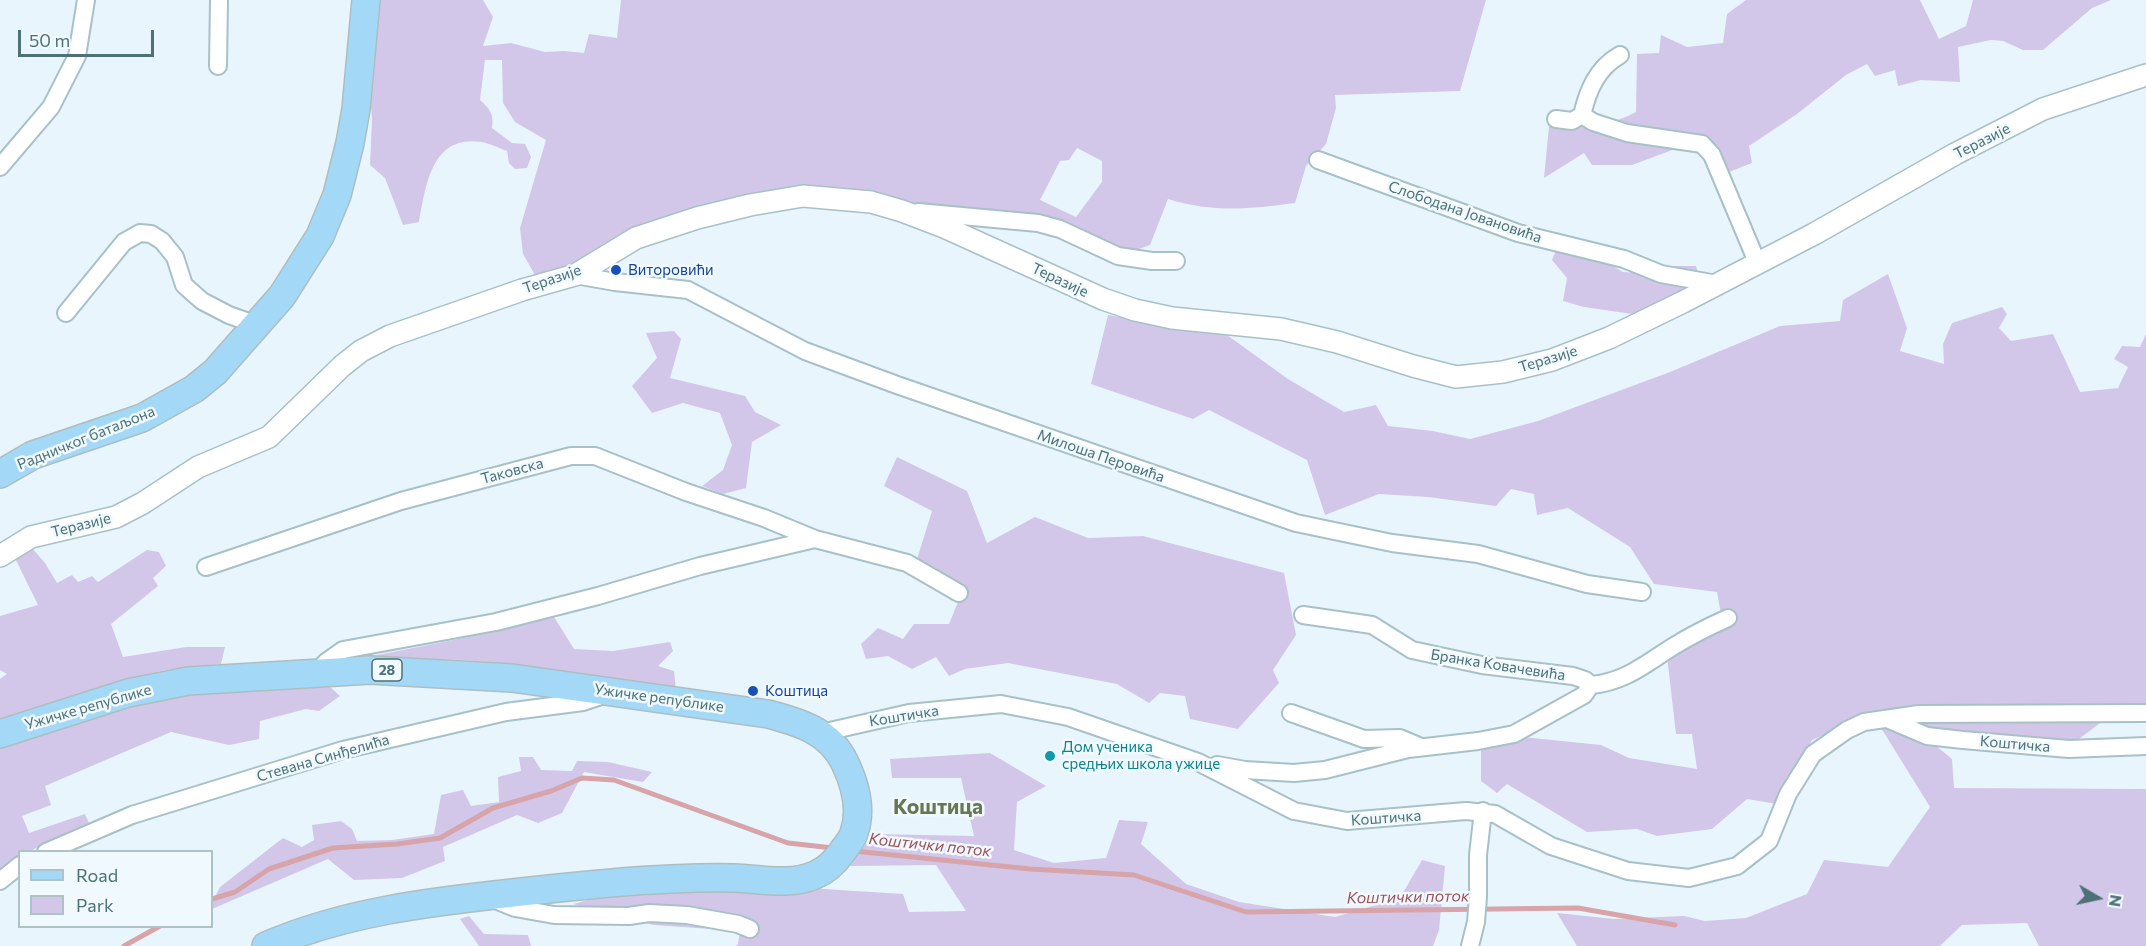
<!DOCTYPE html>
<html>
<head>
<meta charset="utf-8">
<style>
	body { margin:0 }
	#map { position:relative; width:2146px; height:946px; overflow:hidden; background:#e8f5fc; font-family:Commissioner,sans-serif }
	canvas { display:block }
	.legend { position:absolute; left:18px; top:850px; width:195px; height:78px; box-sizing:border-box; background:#eff9fe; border:2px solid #aec3c7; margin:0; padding:8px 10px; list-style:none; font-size:18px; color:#4d7175 }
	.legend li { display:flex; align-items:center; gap:12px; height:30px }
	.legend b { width:30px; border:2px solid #aec3c7 }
	.north { position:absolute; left:2068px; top:868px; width:60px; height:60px; -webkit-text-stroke:4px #eff9fe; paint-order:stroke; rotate:99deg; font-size:16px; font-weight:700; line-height:24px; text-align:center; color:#4d7175 }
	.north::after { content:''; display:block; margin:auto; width:21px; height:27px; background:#4d7175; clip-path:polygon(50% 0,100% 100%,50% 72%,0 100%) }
	.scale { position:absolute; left:18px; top:30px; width:136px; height:27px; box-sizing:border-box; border:3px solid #4d7175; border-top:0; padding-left:8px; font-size:18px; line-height:21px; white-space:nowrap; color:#4d7175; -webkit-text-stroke:4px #eff9fe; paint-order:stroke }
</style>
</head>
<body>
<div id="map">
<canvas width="2146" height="946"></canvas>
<ul class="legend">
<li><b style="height:8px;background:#a4d8f7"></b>Road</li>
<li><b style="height:16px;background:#d3c7e9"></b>Park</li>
</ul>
<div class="north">N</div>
<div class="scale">50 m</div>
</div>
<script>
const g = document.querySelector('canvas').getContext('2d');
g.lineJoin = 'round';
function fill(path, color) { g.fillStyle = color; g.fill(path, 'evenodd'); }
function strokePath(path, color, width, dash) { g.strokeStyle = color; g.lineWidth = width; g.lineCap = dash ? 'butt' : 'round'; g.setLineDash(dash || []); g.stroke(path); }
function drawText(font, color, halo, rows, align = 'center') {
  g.font = font + ' Commissioner,sans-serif'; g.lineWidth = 5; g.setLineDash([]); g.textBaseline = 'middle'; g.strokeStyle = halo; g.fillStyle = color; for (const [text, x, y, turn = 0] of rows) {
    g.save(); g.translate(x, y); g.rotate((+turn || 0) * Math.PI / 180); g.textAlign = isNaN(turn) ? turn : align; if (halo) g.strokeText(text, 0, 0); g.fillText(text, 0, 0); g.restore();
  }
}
const green = new Path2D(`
	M 375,0 L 483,0 L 493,17 L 483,46 L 511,43 L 545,52 L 564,51 L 584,53 L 589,34 L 617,38 L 621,0 L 1486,0 L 1460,91 L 1335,95 L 1336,108 L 1326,144 L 1306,166 L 1295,203 C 1249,209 1214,213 1168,199 L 1150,245 L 1131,252 L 1033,215 L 790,196 L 605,252 L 561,269 L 535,275 L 523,254 L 520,228 L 546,140 L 515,122 L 503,103 L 502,60 L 485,60 L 480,100 C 490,109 494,114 492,128 L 512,143 L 525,144 L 531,157 L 527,168 L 515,169 L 509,163 L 507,151 C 499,148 489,143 481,142 C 431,135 426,186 419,222 L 403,225 L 385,178 L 370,165 L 372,118 L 368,74 ZM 1077,148 L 1102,161 L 1102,182 L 1076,217 L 1040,200 L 1060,161 L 1069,160 Z
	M 1746,0 L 1920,0 L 1939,39 L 1966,26 L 1973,0 L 2111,0 L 2092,8 L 2043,50 L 2023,50 L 2003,41 L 1991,40 L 1958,47 L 1960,82 L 1921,80 L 1898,86 L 1895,70 L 1875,76 L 1867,64 L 1846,75 L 1797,114 L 1749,146 L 1752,163 L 1724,174 L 1706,135 L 1675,149 L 1632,165 L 1592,165 L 1584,153 L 1544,178 L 1549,126 C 1578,127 1610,127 1636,112 L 1637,54 L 1659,53 L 1661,35 L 1687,47 L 1723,43 L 1727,14 Z
	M 1556,250 L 1601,259 L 1623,272 L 1644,273 L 1673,266 L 1696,266 L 1702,288 L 1639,315 L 1584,307 L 1563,301 L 1567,278 L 1552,260 Z
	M 1888,274 L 1907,328 L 1900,351 L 1944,364 L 1943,344 L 1952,323 L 2002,307 L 2007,314 L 1999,328 L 2011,341 L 2053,334 L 2080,392 L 2118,388 L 2128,367 L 2114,359 L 2122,346 L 2140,347 L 2146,334 L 2146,710 L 2104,720 L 2075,742 L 1931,728 L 1868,717 L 1935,745 L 1952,759 L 1954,788 L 2146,789 L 2146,946 L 2039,946 L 2027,923 L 1962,925 L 1940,946 L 1577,946 L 1557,913 L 1614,919 L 1684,916 L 1705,921 L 1746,918 L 1807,894 L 1824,860 L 1888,867 L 1930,807 L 1883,731 L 1865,717 L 1812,740 L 1777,804 L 1747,799 L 1712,829 L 1657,836 L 1637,829 L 1587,832 L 1507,784 L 1497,793 L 1481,781 L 1481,749 L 1523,737 L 1601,745 L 1629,758 L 1697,769 L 1692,734 L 1676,734 L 1667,656 L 1723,625 L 1717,592 L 1654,584 L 1630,547 L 1568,508 L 1537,515 L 1534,494 L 1511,489 L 1496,506 L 1428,497 L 1379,494 L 1325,515 L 1307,460 L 1209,410 L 1193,419 L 1091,384 L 1108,315 L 1227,335 L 1288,379 L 1344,412 L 1376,405 L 1388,426 L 1433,431 L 1470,439 L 1538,421 L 1670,372 L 1780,326 L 1840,321 L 1843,300 Z
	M 674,331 L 681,339 L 670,378 L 745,396 L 755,412 L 781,425 L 752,442 L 746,488 L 723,494 L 702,486 L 723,470 L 732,445 L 720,413 L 683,403 L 652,413 L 632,386 L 657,358 L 646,333 Z
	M 897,457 L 967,491 L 987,543 L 1035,517 L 1088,538 L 1143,536 L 1284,573 L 1296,635 L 1273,670 L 1279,683 L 1238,729 L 1190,719 L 1185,696 L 1160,693 L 1149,703 L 1117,684 L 1008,663 L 965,669 L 949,676 L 936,657 L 912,669 L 888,656 L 866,659 L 861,644 L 878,628 L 903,639 L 914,624 L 949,624 L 958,602 L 951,578 L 917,559 L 932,511 L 884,486 Z
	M 32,548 L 45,563 L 57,583 L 72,575 L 78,582 L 92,576 L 98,582 L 147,550 L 159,552 L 166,566 L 153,578 L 158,586 L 111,624 L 123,657 L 186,647 L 225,647 L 221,664 C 201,666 180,667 161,671 C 105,683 54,703 0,720 L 0,679 L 7,674 L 0,670 L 0,616 L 38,605 L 14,556 Z
	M 554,617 L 574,649 L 613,651 L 670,642 L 673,651 L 658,666 L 674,671 L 676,690 L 545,668 L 464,660 L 362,658 L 489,633 Z
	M 327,684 L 340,696 L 319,711 L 306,709 L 260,721 L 259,739 L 229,745 L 171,732 L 45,786 L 51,805 L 22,816 L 29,833 L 85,814 L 89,823 L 30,851 L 20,852 L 19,857 L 0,873 L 0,748 L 91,717 L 167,696 Z
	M 990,753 L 1046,786 L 1017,802 L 1014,850 L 1054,863 L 1106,858 L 1119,820 L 1148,822 L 1141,844 L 1186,884 L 1239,902 L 1335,917 L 1400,898 L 1422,860 L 1445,866 L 1439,930 L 1433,946 L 736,946 L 738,944 L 740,931 L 653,925 L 573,904 L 629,889 L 745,884 L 903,894 L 909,912 L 966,911 L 936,865 L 850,866 L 873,834 L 974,836 L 961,778 L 892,778 L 890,759 Z
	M 519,757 L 533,757 L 541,770 L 572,771 L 577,761 L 608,762 L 652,772 L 643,782 L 584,772 L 562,813 L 538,823 L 517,815 L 443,847 L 445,861 L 402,878 L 354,880 L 328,859 L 212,909 L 212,903 L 220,887 L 283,838 L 302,847 L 314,840 L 312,825 L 341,821 L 352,829 L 357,841 L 392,840 L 434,834 L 441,795 L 463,790 L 471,806 L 499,802 L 498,777 L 521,771 Z
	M 469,916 L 484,934 L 528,935 L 531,946 L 479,946 L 460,919 Z`);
const stream = new Path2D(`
	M 854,851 L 1030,869 L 1134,875 L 1246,912 L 1578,908 L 1675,925
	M 212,899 L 235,892 L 269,869 L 333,848 L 397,844 L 440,838 L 493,808 L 551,791 L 582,778 L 614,780 L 788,843 L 833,848
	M 124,946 L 160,926`);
const minor = new Path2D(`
	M 1620,55 C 1597,68 1588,90 1582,115 L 1593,122 L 1627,133 L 1702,144 L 1712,155 L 1757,262
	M 218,66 L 219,0
	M 1556,119 L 1572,121 L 1582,115
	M 1318,160 L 1518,233 L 1624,259 L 1661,274 L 1717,284
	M 0,167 L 51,107 L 77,56 L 86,0
	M 918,212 L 1038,223 L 1060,229 L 1118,256 L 1152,261 L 1176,261
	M 575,275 L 615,282 L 688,290 L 805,351 L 897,385 L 1296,523 L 1392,543 L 1478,554 L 1587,584 L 1642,592
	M 66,313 L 124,242 L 140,233 L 151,234 L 162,241 L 175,257 L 184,285 L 202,301 L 229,315 L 257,325
	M 206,567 L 401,501 L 571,456 L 595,456 L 686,492 L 764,518 L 815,539 L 907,563 L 959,593
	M 1303,615 L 1372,625 L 1412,650 L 1482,665 L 1573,676 L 1585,680 L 1591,685
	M 317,672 L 326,662 L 343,650 L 496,622 L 598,596 L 700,566 L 815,539
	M 1291,713 L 1364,739 L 1400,738 L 1421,747
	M 1887,719 L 1927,736 L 1963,740 L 2069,749 L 2146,746
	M 821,733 L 909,713 L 1001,704 L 1068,717 L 1198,762 L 1294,811 L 1347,821 L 1466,811 L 1495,814 L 1551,846 L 1628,871 L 1689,878 L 1737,866 L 1769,841 L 1788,794 L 1813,754 L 1847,730 L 1864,722 L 1919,714 L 2146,713
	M 1217,765 L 1245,770 L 1294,773 L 1325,770 L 1408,749 L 1478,741 L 1514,734 L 1584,695 L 1591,685 C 1626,682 1646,663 1674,646 C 1692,635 1710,626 1728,618
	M 46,852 L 132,815 L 343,750 L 506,712 L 583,702 L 604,695
	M 0,881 L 20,865
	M 493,899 L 515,908 L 554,915 L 629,916 L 649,913 L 687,915 L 738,924 L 750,929
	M 1470,946 L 1476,922 L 1478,897 L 1478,855 L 1483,811`);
const tertiary = new Path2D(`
	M 0,556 L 31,537 L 116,517 L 143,503 L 198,467 L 269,437 L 342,366 L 361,351 L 390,336 L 522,290 L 575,275 L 636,238 L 697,218 L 750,205 L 803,196 L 871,202 L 902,211 L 944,227 L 1103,299 L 1135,310 L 1172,318 L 1281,329 L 1337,342 L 1413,366 L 1456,377 L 1503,372 L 1552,360 L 1609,338 L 1683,302 L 1814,234 L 1955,154 L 2043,109 L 2146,75`);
const primary = new Path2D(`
	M 0,474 L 33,455 L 142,418 L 194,389 L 215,372 L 282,296 L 320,236 L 337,195 L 350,143 L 356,109 L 366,0
	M 0,734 L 128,693 L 188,681 L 370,670 L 512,678 L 768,714 C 799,722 830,731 845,763 C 855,784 862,810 854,833 C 852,840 846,846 842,852 C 835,862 827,870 815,875 C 790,886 761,879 735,878 C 714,877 692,878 671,879 C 618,881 566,887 513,893 C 429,902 344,912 266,946`);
const markers = [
	[616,270,6,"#1a4fb4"],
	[753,691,6,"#1a4fb4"],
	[1050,756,6,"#0f9aa8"]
];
const shields = [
	[387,670,30]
];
const shieldNames = [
	["28",387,670]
];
const streetNames = [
	["Теразије",1982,141,-27],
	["Слободана Јовановића",1465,212,19],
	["Теразије",552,279,-19],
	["Теразије",1060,280,25],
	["Теразије",1548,359,-17],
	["Радничког батаљона",86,438,-22],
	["Милоша Перовића",1101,456,19],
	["Таковска",512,471,-15],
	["Теразије",81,525,-14],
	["Бранка Ковачевића",1498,665,9],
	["Ужичке републике",659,698,8],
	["Ужичке републике",88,707,-16],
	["Коштичка",904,716,-9],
	["Коштичка",2015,744,5],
	["Стевана Синђелића",323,758,-16],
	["Коштичка",1386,818,-4]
];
const transitNames = [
	["Виторовићи",628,270],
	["Коштица",765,691]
];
const cultureNames = [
	["Дом ученика",1062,747],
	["средњих школа ужице",1062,764]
];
const waterNames = [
	["Коштички поток",930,845,6],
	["Коштички поток",1408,897,-1]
];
const districtNames = [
	["Коштица",938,807]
];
fill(green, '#d3c7e9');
strokePath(stream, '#d6a4a9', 5);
strokePath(minor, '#a7c1c7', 20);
strokePath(tertiary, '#a7c1c7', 24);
strokePath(primary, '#adbec0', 30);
strokePath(minor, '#fff', 16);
strokePath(tertiary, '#fff', 21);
strokePath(primary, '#a4d8f7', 27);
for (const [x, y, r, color] of markers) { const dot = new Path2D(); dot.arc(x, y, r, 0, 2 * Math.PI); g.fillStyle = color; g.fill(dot); strokePath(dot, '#eff9fe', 2); }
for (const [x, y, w] of shields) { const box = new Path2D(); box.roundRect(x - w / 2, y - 11, w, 22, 4.5); g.fillStyle = '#eff9fe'; g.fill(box); strokePath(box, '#4d7175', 1.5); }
drawText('bold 14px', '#4d7175', null, shieldNames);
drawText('15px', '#4d7175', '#eff9fe', streetNames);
drawText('15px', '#164399', '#eff9fe', transitNames, 'left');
drawText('15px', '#0d838f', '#eff9fe', cultureNames, 'left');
drawText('italic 16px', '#9d5157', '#eff9fe', waterNames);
drawText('bold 21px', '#687653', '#eff9fe', districtNames);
</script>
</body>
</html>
